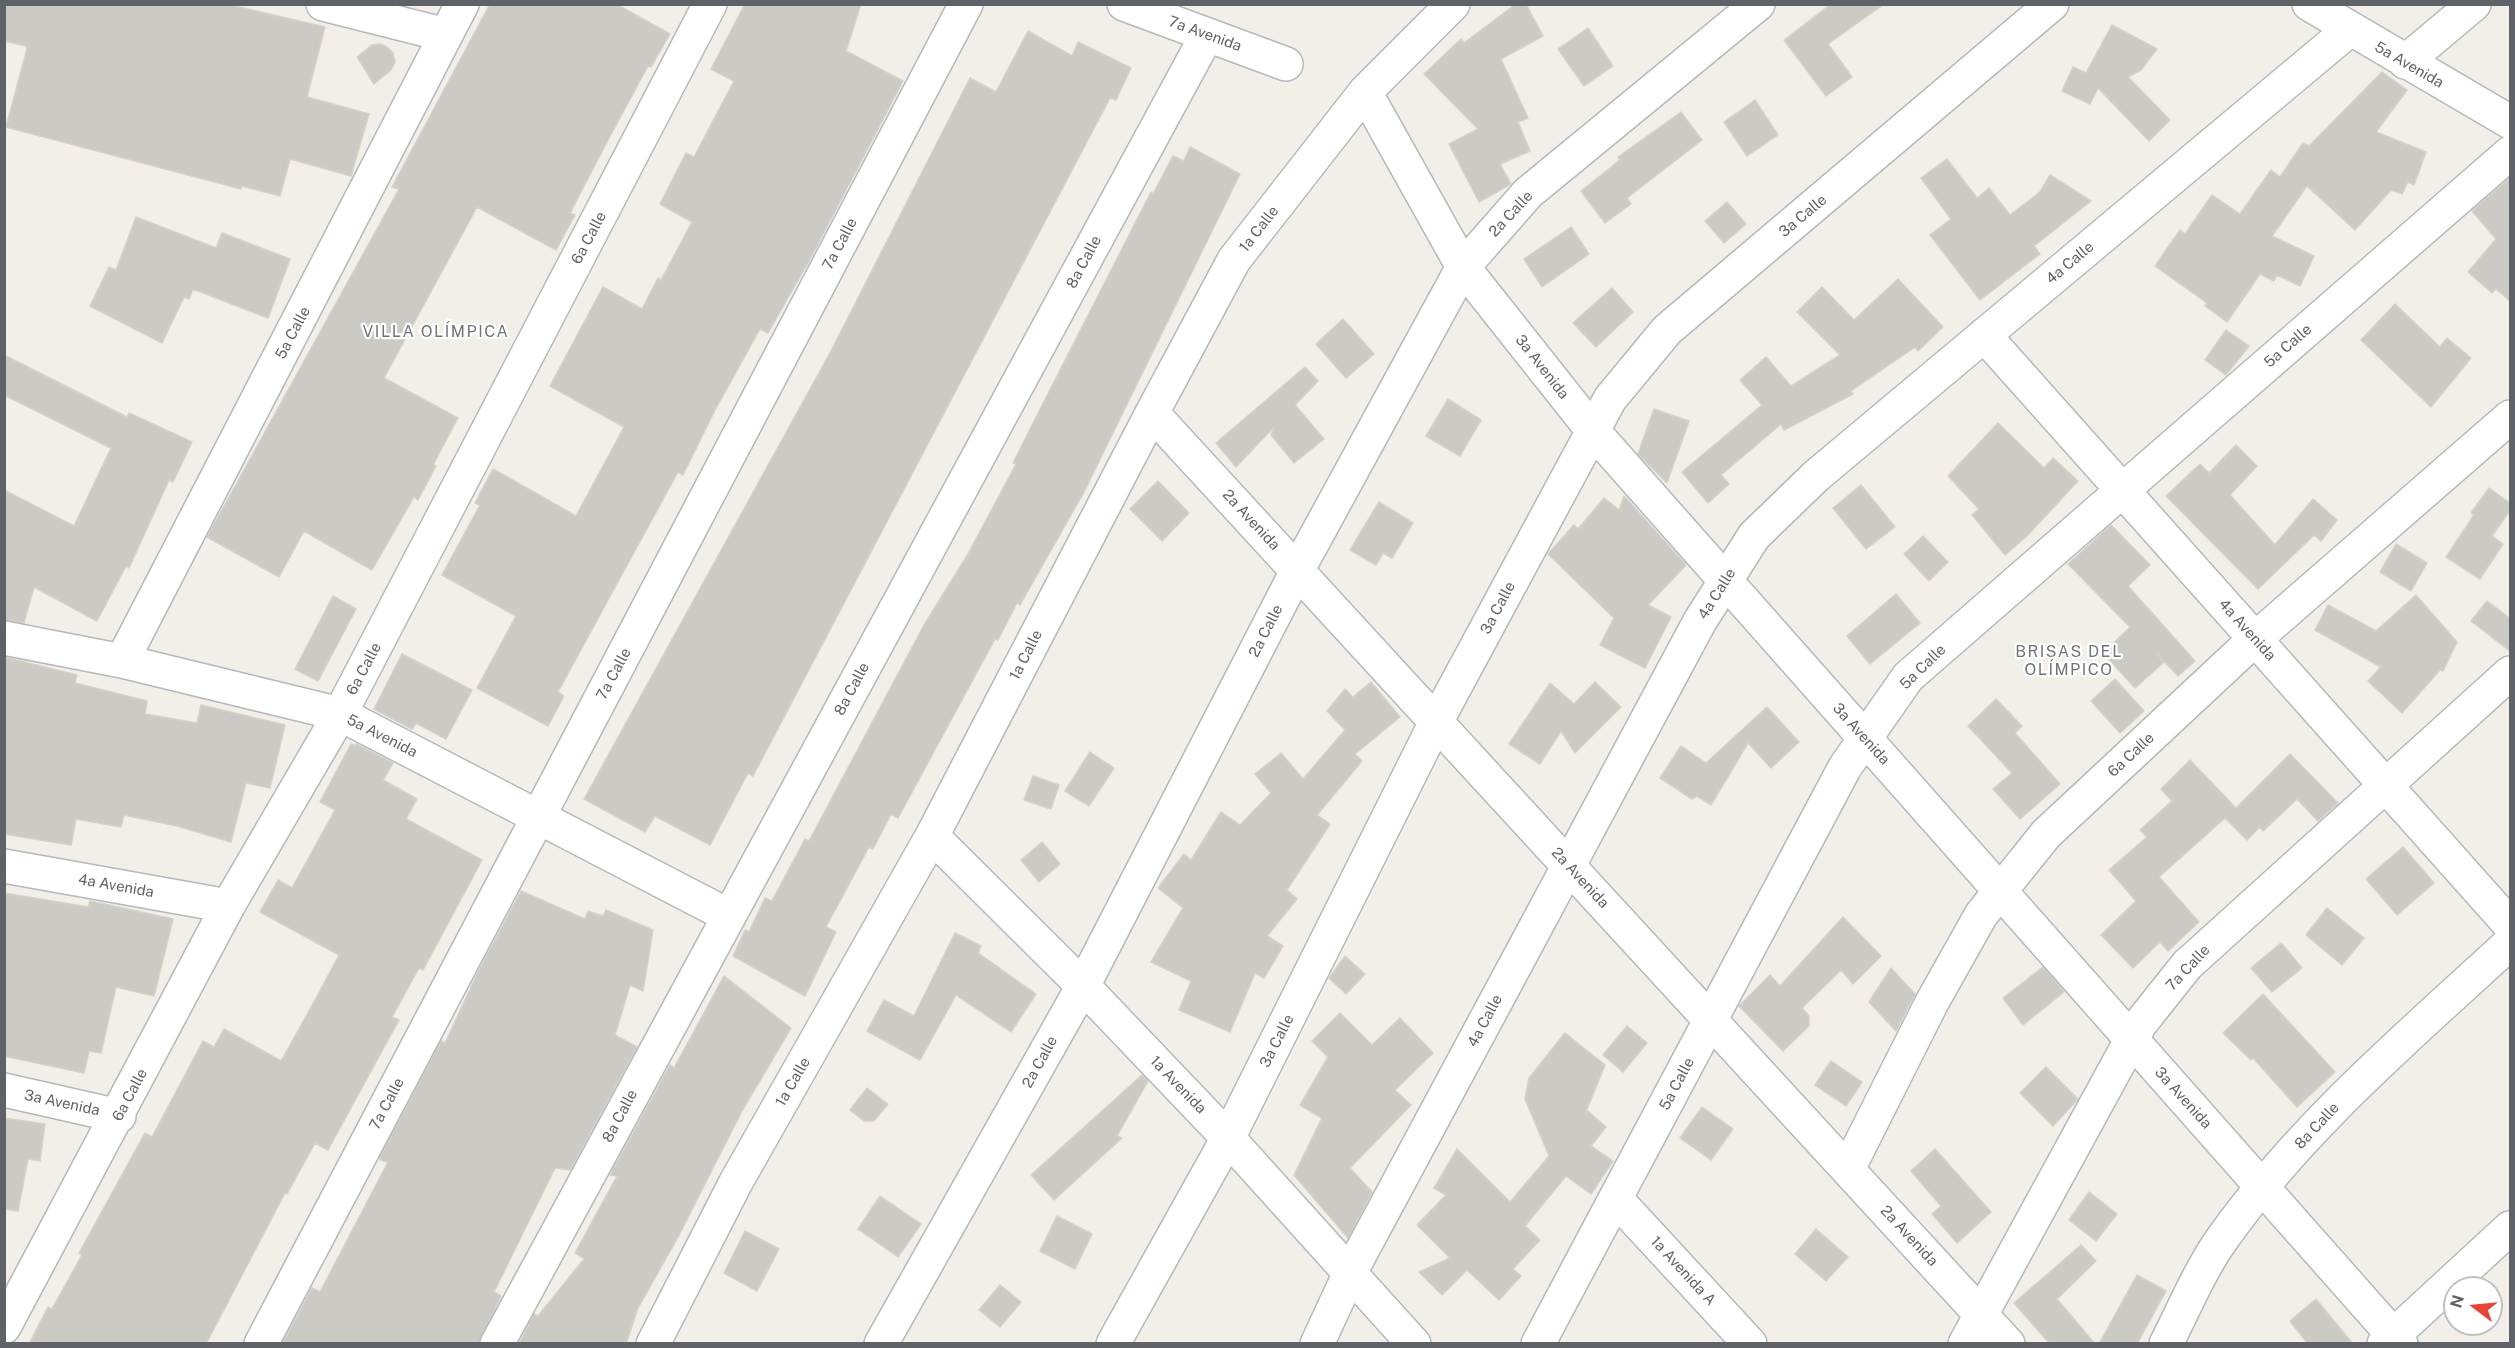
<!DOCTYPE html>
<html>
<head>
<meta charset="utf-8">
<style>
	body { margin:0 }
	#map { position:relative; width:2515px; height:1348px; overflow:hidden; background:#f1efe8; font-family:"Public Sans",sans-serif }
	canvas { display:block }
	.frame { position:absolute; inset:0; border:6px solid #5f6368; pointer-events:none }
	.north { position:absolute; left:2443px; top:1276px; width:60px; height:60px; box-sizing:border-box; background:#fff; border:2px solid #bfc1c3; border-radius:50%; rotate:286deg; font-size:16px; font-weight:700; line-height:24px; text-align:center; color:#5f6368 }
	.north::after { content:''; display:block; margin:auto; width:21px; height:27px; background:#ea4335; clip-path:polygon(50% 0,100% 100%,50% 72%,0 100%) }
</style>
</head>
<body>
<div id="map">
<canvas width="2515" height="1348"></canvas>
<div class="frame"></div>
<div class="north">N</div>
</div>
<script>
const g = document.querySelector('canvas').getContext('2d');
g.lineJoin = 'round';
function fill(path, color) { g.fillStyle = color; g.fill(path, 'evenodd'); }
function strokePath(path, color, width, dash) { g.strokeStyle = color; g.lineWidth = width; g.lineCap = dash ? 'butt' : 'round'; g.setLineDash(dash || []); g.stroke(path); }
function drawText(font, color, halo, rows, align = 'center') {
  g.font = font + ' "Public Sans",sans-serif'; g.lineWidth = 4.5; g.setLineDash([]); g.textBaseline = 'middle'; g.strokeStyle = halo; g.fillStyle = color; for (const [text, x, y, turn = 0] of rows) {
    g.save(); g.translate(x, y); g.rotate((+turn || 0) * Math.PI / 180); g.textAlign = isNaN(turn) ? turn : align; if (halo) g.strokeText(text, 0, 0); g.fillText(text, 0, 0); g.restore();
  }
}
const building = new Path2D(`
	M 4,4 L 226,4 L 325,27 L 307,97 L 369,114 L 351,176 L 290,159 L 280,196 L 242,186 L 241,189 L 6,127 L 27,49 L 26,46 L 4,41 Z
	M 490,4 L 616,4 L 670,34 L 651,67 L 648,66 L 608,140 L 570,213 L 575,215 L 556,250 L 477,207 L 384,378 L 458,418 L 433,465 L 436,466 L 418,500 L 414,497 L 372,570 L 304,531 L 279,577 L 207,537 L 399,189 L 392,187 Z
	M 745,4 L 861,4 L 846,51 L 903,81 L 809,261 L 768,333 L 760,329 L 715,410 L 683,475 L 678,472 L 620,578 L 558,692 L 564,696 L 548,726 L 477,688 L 516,616 L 442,575 L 480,505 L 475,503 L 493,469 L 576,516 L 624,427 L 550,386 L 603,287 L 642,309 L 658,278 L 661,280 L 692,222 L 660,204 L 686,153 L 694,157 L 734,81 L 711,69 Z
	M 1516,4 L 1526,4 L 1543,36 L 1501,59 L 1528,118 L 1518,122 L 1530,151 L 1500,164 L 1511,184 L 1479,202 L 1449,144 L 1478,129 L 1424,74 L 1461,39 L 1464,43 Z
	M 1831,4 L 1884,4 L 1828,44 L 1852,77 L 1826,96 L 1784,40 Z
	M 2112,25 L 2157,49 L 2141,70 L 2128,77 L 2170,120 L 2149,141 L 2098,88 L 2090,104 L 2062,91 L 2073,67 L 2086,73 Z
	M 1588,28 L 1613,66 L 1584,86 L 1558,49 Z
	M 1028,31 L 1072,56 L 1078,42 L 1131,68 L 1116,100 L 1110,98 L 753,776 L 748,773 L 710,845 L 655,816 L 645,832 L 584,799 L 831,351 L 970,78 L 996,92 Z
	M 380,44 L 387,47 L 393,53 L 395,62 L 391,70 L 374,84 L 357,57 L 372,45 Z
	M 2382,72 L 2407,90 L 2376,132 L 2426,152 L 2414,185 L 2408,182 L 2402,194 L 2391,190 L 2355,230 L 2307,186 L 2272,236 L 2314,256 L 2300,286 L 2277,275 L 2274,281 L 2260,274 L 2227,322 L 2205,306 L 2207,303 L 2155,266 L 2180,230 L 2185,234 L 2212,195 L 2240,214 L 2271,170 L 2280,177 L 2303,143 L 2309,146 Z
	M 1755,100 L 1778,135 L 1747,156 L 1724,122 Z
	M 1681,112 L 1702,140 L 1627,198 L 1631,204 L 1605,223 L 1581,191 L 1620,160 L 1618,157 Z
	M 1190,147 L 1240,174 L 1083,494 L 1020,605 L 1017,603 L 998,640 L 995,639 L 898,818 L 891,814 L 873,849 L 869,847 L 826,927 L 836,932 L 805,996 L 733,956 L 745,930 L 749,932 L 765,898 L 772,901 L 805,839 L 809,841 L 924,625 L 968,554 L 1016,464 L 1013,463 L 1032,425 L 1151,192 L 1153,194 L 1173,156 L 1184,161 Z
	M 1947,159 L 1977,198 L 1989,188 L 2010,215 L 2040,192 L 2050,175 L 2091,201 L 2034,246 L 2040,254 L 1980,300 L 1930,235 L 1951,219 L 1921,178 Z
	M 2511,177 L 2511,302 L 2496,289 L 2492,293 L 2468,272 L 2496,239 L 2472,211 Z
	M 1727,202 L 1746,224 L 1724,243 L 1705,221 Z
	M 136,217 L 216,248 L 222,233 L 290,259 L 268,318 L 193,289 L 189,299 L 184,297 L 162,343 L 90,306 L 109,267 L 116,270 Z
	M 1571,227 L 1589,254 L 1542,287 L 1524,259 Z
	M 1898,279 L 1943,327 L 1918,351 L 1915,347 L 1851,391 L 1853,394 L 1784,430 L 1781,424 L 1721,475 L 1729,484 L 1708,503 L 1682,472 L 1762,405 L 1740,380 L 1766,357 L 1791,386 L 1840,355 L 1797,312 L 1822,287 L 1854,320 Z
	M 1612,288 L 1633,312 L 1596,347 L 1573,323 Z
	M 2395,304 L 2440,347 L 2447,338 L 2471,358 L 2431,407 L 2361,340 Z
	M 1343,319 L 1374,354 L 1346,378 L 1316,344 Z
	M 2226,330 L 2249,346 L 2226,375 L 2205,360 Z
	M 4,355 L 127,417 L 129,413 L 192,442 L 173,482 L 169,480 L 129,568 L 126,566 L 97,621 L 34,587 L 24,623 L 4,620 L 4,490 L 74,526 L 111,448 L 4,395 Z
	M 1305,367 L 1318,381 L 1295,405 L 1324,439 L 1294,463 L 1271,435 L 1274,427 L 1236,467 L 1216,443 Z
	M 1448,399 L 1481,420 L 1460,456 L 1426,436 Z
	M 1654,409 L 1689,421 L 1667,483 L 1638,454 Z
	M 1998,423 L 2044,468 L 2053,458 L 2078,481 L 2027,536 L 2005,555 L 1972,515 L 1979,509 L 1948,476 Z
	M 2236,445 L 2257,466 L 2230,495 L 2275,545 L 2313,499 L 2337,520 L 2321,541 L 2314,535 L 2258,589 L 2166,496 L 2200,464 L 2209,473 Z
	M 1158,481 L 1189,513 L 1162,541 L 1130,509 Z
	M 1861,485 L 1895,527 L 1866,549 L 1833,508 Z
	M 2489,488 L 2511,504 L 2511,509 L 2492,536 L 2503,544 L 2480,579 L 2446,557 L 2474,515 L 2471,513 Z
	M 1624,496 L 1686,565 L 1648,605 L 1671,617 L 1645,668 L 1600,645 L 1614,618 L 1548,554 L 1574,525 L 1578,529 L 1604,498 L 1619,510 Z
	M 1379,502 L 1413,523 L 1392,558 L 1383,553 L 1376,565 L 1350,550 Z
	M 2111,525 L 2150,565 L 2128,586 L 2195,661 L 2178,676 L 2157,654 L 2164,662 L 2135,688 L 2103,653 L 2130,627 L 2068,564 Z
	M 1923,536 L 1948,562 L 1929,581 L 1904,554 Z
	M 2396,544 L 2427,563 L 2411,591 L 2380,572 Z
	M 1896,594 L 1920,623 L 1870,664 L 1847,636 Z
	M 2416,595 L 2457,642 L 2443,671 L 2440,670 L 2402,713 L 2368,681 L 2381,667 L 2315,630 L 2328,605 L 2376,631 Z
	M 333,596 L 356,609 L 318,681 L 295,669 Z
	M 2487,601 L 2511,619 L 2511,652 L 2471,621 Z
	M 402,654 L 472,690 L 446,739 L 416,723 L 412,729 L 374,709 Z
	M 4,657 L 77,675 L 75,683 L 147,701 L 145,714 L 197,723 L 201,705 L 285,725 L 270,788 L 246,783 L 231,842 L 177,826 L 124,815 L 121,827 L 76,819 L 71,845 L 4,834 Z
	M 2115,679 L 2144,711 L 2120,733 L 2091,701 Z
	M 1371,682 L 1400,717 L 1355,754 L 1362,761 L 1317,815 L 1330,824 L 1287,890 L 1297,899 L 1267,936 L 1283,946 L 1264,978 L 1255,973 L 1230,1032 L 1179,1010 L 1191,981 L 1151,962 L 1183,908 L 1158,888 L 1184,854 L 1191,860 L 1221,812 L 1240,825 L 1271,793 L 1255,774 L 1281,753 L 1303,779 L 1345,730 L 1327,711 L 1345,689 L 1353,697 Z
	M 1595,682 L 1621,707 L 1575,753 L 1561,731 L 1540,764 L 1509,744 L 1550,683 L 1574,704 Z
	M 1996,699 L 2022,726 L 2015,733 L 2060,784 L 2020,819 L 1993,789 L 2012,773 L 1968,726 Z
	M 1767,707 L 1799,742 L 1771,768 L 1748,743 L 1711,805 L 1697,796 L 1692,799 L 1660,778 L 1681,746 L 1706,763 Z
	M 351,744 L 355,746 L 356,744 L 393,763 L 383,780 L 417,799 L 406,819 L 482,860 L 423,970 L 419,968 L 392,1017 L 399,1020 L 328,1150 L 315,1143 L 287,1194 L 285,1193 L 206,1344 L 29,1344 L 48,1307 L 52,1309 L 82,1255 L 79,1253 L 145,1133 L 152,1137 L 203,1041 L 214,1047 L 224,1029 L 281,1061 L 314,1002 L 339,955 L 260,912 L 278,880 L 292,888 L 335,810 L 320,802 Z
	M 1090,752 L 1114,768 L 1089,806 L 1065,791 Z
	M 2290,754 L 2338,803 L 2318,821 L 2297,799 L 2263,831 L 2260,827 L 2247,840 L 2225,818 L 2159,877 L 2199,922 L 2168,951 L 2160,942 L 2133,968 L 2101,935 L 2136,901 L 2109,870 L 2147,837 L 2140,830 L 2172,801 L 2161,789 L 2190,760 L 2236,808 Z
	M 1033,776 L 1059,785 L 1051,809 L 1024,800 Z
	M 1042,842 L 1060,864 L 1039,882 L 1021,860 Z
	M 2403,847 L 2434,883 L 2397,915 L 2366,879 Z
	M 521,891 L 585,919 L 588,911 L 603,916 L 606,910 L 653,930 L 643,991 L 630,985 L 615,1035 L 637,1047 L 570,1170 L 555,1168 L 494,1292 L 501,1296 L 478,1344 L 282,1344 L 312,1288 L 320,1292 L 388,1162 L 380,1160 L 380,1157 L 441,1041 L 445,1043 L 477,974 Z
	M 4,893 L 88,907 L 90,901 L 173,919 L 154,996 L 116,987 L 101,1053 L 89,1051 L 84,1073 L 4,1056 Z
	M 2327,908 L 2364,938 L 2342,965 L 2306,935 Z
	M 1843,917 L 1881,956 L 1853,984 L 1841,970 L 1802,1008 L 1809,1016 L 1809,1026 L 1783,1051 L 1739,1006 L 1770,975 L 1780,986 Z
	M 955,933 L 981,946 L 978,953 L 1036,994 L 1011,1032 L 956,995 L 920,1060 L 867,1031 L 884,1000 L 914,1016 Z
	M 2281,943 L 2302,968 L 2272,992 L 2251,968 Z
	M 1345,956 L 1365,974 L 1346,994 L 1329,978 Z
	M 2043,967 L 2064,992 L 2023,1025 L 2003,998 Z
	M 1891,968 L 1915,994 L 1896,1031 L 1869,1002 Z
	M 724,976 L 791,1028 L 742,1111 L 677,1239 L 638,1308 L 626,1344 L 519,1344 L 534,1314 L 538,1316 L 584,1259 L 575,1253 L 617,1176 L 610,1175 L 670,1065 L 674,1068 Z
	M 2263,994 L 2335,1072 L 2297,1107 L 2253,1058 L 2251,1060 L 2223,1033 Z
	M 1340,1013 L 1372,1045 L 1400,1018 L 1433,1053 L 1395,1090 L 1411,1105 L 1350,1168 L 1372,1192 L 1348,1238 L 1294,1175 L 1322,1118 L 1300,1105 L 1328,1057 L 1312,1041 Z
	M 1627,1026 L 1647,1043 L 1623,1072 L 1603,1055 Z
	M 1565,1033 L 1605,1065 L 1585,1114 L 1588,1111 L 1606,1127 L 1591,1146 L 1613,1161 L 1591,1194 L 1566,1176 L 1525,1226 L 1540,1240 L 1513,1269 L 1521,1276 L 1499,1300 L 1467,1270 L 1442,1295 L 1419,1272 L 1450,1258 L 1417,1225 L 1446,1195 L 1434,1188 L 1457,1149 L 1510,1202 L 1549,1156 L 1525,1099 L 1529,1078 Z
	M 1831,1061 L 1862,1082 L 1846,1106 L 1815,1085 Z
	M 2046,1067 L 2078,1099 L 2053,1126 L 2020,1093 Z
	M 1142,1075 L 1148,1081 L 1117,1136 L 1122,1138 L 1054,1200 L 1031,1175 Z
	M 867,1088 L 888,1104 L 874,1121 L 864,1121 L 850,1110 Z
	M 1702,1107 L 1733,1129 L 1711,1160 L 1680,1138 Z
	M 4,1118 L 45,1124 L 40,1161 L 28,1159 L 18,1211 L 4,1209 Z
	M 1935,1149 L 1991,1212 L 1957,1243 L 1932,1214 L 1941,1206 L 1911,1171 Z
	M 2089,1192 L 2117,1214 L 2096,1241 L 2069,1220 Z
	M 880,1196 L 921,1224 L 898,1257 L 858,1229 Z
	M 1057,1216 L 1092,1234 L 1075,1269 L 1040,1251 Z
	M 1816,1229 L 1848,1257 L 1826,1281 L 1795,1254 Z
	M 745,1231 L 779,1249 L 757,1291 L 724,1273 Z
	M 2081,1245 L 2096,1261 L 2057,1299 L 2095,1344 L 2050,1344 L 2014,1303 Z
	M 2137,1275 L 2166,1291 L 2137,1344 L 2099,1344 Z
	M 1000,1285 L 1021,1302 L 1000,1327 L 979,1310 Z
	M 2316,1299 L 2353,1344 L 2308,1344 L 2290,1321 Z`);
const minor = new Path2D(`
	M 323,4 L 446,35
	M 1124,4 L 1286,64
	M 2309,4 L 2510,122
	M 2405,62 L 2474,4
	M 1365,92 L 1463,267 L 1593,431 L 2401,1344
	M 1984,335 L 2510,925
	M 1152,413 L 2008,1344
	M 4,638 L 122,661 L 340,714 L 729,916
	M 122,661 L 462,4
	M 932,836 L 1083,986 L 1228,1138 L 1414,1344
	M 4,866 L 228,906
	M 4,1090 L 119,1116
	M 1848,1169 L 1931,1004 L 1981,915 L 2046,834 L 2255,639 L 2510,417
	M 1616,1199 L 1750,1344
	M 4,1327 L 228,906 L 340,714 L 710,4
	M 261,1344 L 966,4
	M 497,1344 L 1207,35
	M 653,1344 L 736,1182 L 932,836 L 1152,413 L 1234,260 L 1365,92 L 1453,4
	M 881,1344 L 1083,986 L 1297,571 L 1463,267 L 1528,193 L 1758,4
	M 1113,1344 L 1228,1138 L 1436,722 L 1610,399 L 1667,330 L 2052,4
	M 1317,1344 L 1350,1273 L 1700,621 L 1754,536 L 1816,476 L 2349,30
	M 1538,1344 L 1845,767 L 1908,677 L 2510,153
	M 1965,1344 L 2140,1024 L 2187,965 L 2510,673
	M 2166,1344 C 2184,1309 2200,1270 2222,1239 C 2302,1126 2409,1036 2510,943
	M 2384,1344 L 2510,1228`);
const streetNames = [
	["7a Avenida",1205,34,20],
	["5a Avenida",2409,65,30],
	["2a Calle",1511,214,-47],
	["3a Calle",1803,216,-40],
	["1a Calle",1259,229,-52],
	["6a Calle",589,238,-62],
	["7a Calle",840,244,-62],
	["8a Calle",1084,262,-62],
	["4a Calle",2070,263,-40],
	["5a Calle",293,333,-62],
	["5a Calle",2288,346,-41],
	["3a Avenida",1542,367,52],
	["2a Avenida",1251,520,47],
	["4a Calle",1717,594,-58],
	["3a Calle",1498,608,-62],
	["4a Avenida",2247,630,48],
	["2a Calle",1266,631,-63],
	["1a Calle",1026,655,-63],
	["5a Calle",1923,667,-44],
	["6a Calle",364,669,-62],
	["7a Calle",614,674,-62],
	["8a Calle",852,689,-62],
	["3a Avenida",1861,734,48],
	["5a Avenida",382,736,27],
	["6a Calle",2131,755,-43],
	["2a Avenida",1580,878,47],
	["4a Avenida",116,886,10],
	["7a Calle",2188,968,-47],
	["4a Calle",1485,1021,-62],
	["3a Calle",1277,1041,-63],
	["2a Calle",1040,1062,-61],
	["1a Calle",793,1082,-60],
	["5a Calle",1677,1084,-62],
	["1a Avenida",1178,1085,46],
	["6a Calle",130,1095,-62],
	["3a Avenida",2183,1098,48],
	["3a Avenida",62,1103,12],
	["7a Calle",387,1104,-62],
	["8a Calle",620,1116,-62],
	["8a Calle",2317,1126,-47],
	["2a Avenida",1909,1236,47],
	["1a Avenida A",1683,1271,47]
];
const neighbourhoodNames = [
	["VILLA OLÍMPICA",436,332],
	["BRISAS DEL",2069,652],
	["OLÍMPICO",2069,670]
];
fill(building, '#cccac5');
strokePath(building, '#d6d1c6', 1.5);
strokePath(minor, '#b5b8bc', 36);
strokePath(minor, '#fff', 33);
drawText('15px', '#5f6368', '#fff', streetNames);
g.letterSpacing = '1.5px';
drawText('16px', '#70757a', '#fff', neighbourhoodNames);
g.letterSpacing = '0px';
</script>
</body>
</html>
